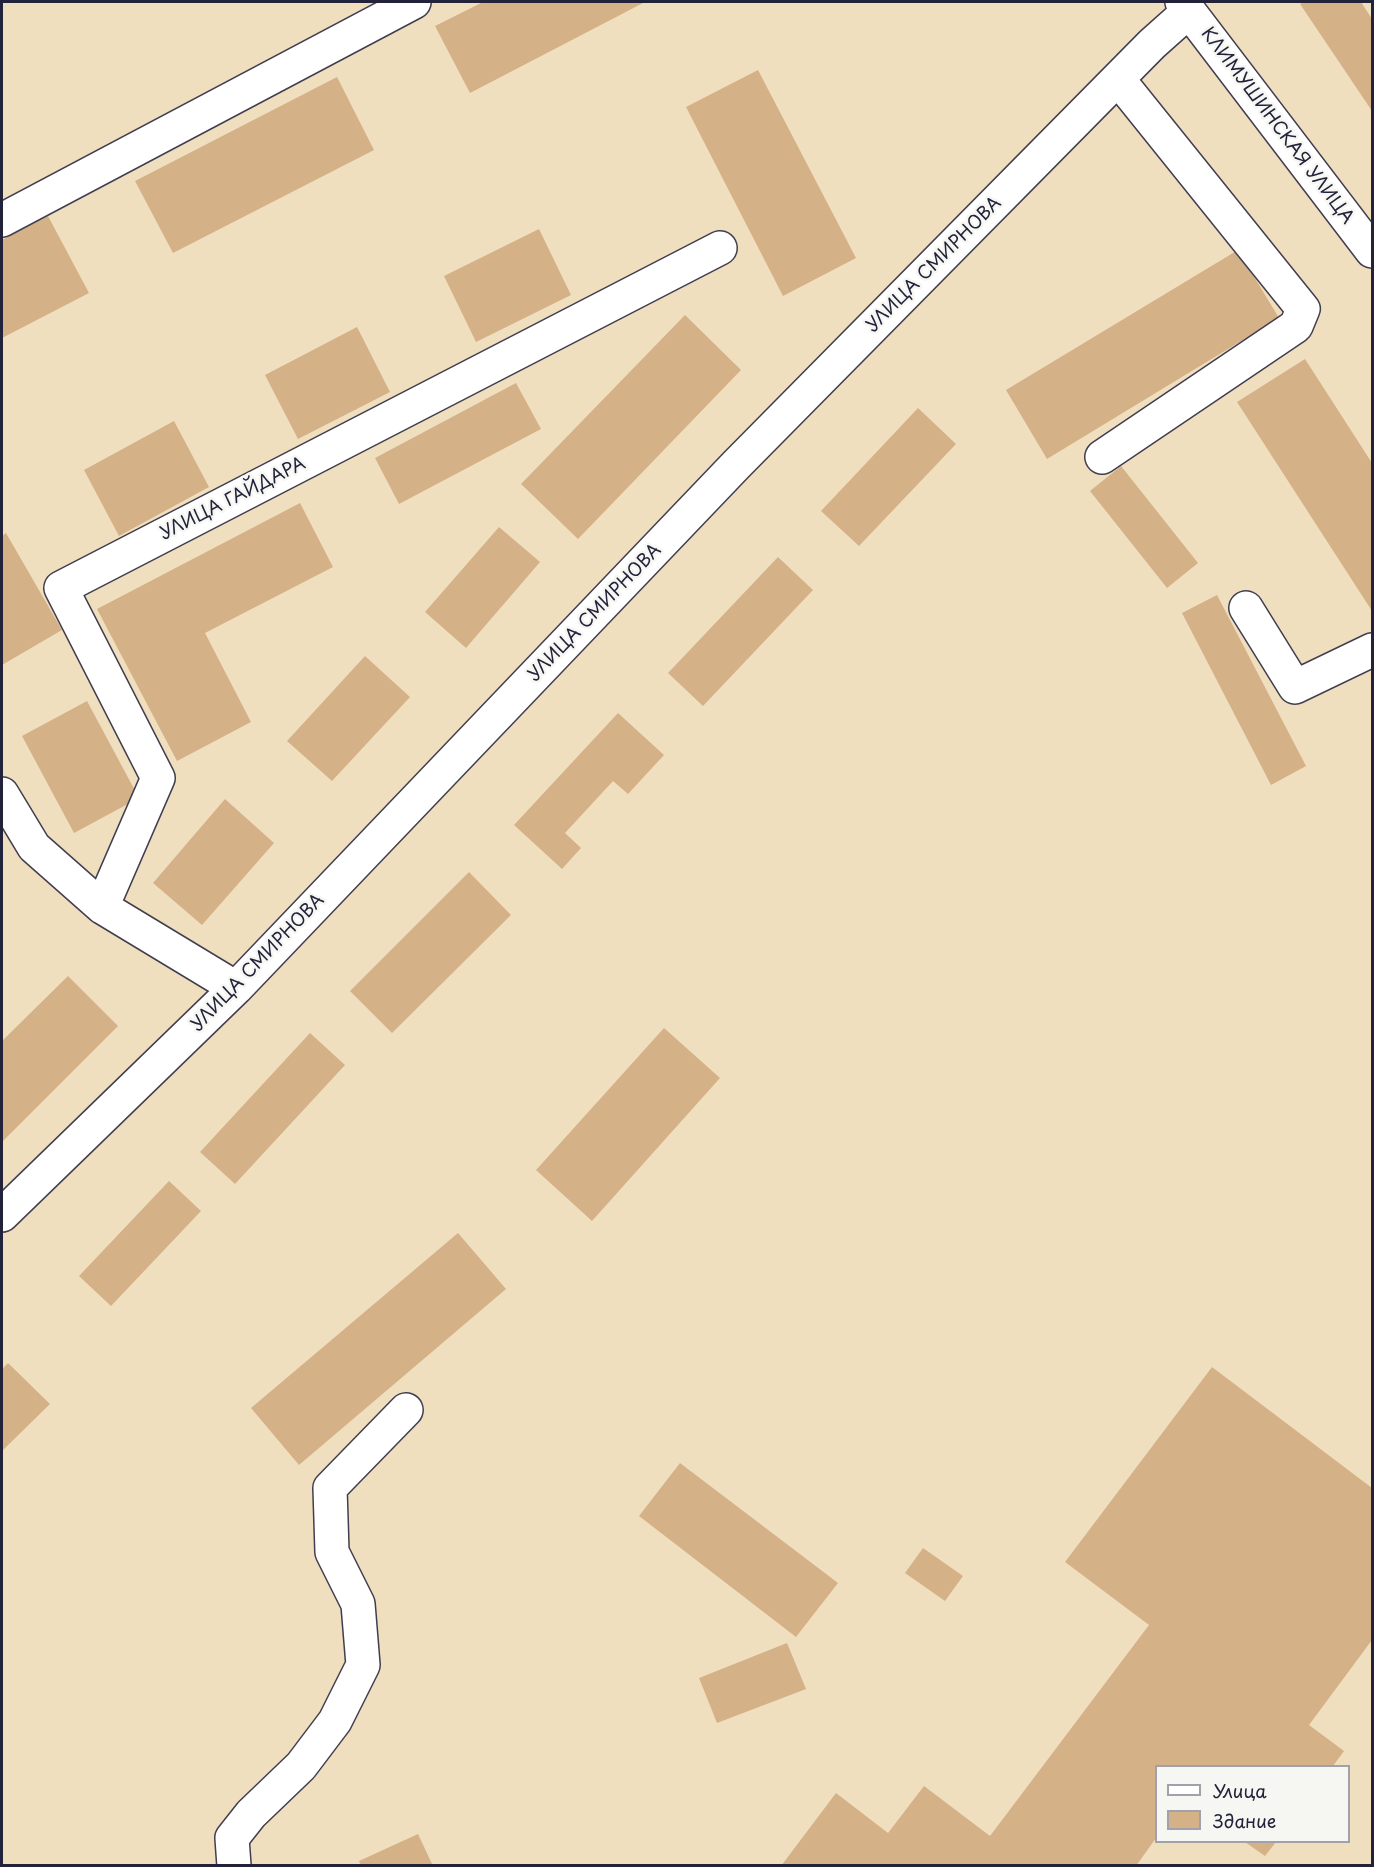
<!DOCTYPE html>
<html>
<head>
<meta charset="utf-8">
<style>
	body { margin:0 }
	#map { position:relative; width:1374px; height:1867px; overflow:hidden; background:#f0dfbf; font-family:"Playpen Sans",sans-serif }
	canvas { display:block }
	.frame { position:absolute; inset:0; border:3px solid #22223b; pointer-events:none }
	.legend { position:absolute; left:1155px; top:1765px; width:195px; height:78px; box-sizing:border-box; background:#f6f6f2; border:2px solid #a1a1a9; margin:0; padding:8px 10px; list-style:none; font-size:18px; color:#22223b }
	.legend li { display:flex; align-items:center; gap:12px; height:30px }
	.legend b { width:30px; border:2px solid #a1a1a9 }
</style>
</head>
<body>
<div id="map">
<canvas width="1374" height="1867"></canvas>
<div class="frame"></div>
<ul class="legend">
<li><b style="height:8px;background:#fff"></b>Улица</li>
<li><b style="height:16px;background:#d5b187"></b>Здание</li>
</ul>
</div>
<script>
const g = document.querySelector('canvas').getContext('2d');
g.lineJoin = 'round';
function fill(path, color) { g.fillStyle = color; g.fill(path, 'evenodd'); }
function strokePath(path, color, width, dash) { g.strokeStyle = color; g.lineWidth = width; g.lineCap = dash ? 'butt' : 'round'; g.setLineDash(dash || []); g.stroke(path); }
function drawText(font, color, halo, rows, align = 'center') {
  g.font = font + ' "Playpen Sans",sans-serif'; g.lineWidth = 5; g.setLineDash([]); g.textBaseline = 'middle'; g.strokeStyle = halo; g.fillStyle = color; for (const [text, x, y, turn = 0] of rows) {
    g.save(); g.translate(x, y); g.rotate((+turn || 0) * Math.PI / 180); g.textAlign = isNaN(turn) ? turn : align; if (halo) g.strokeText(text, 0, 0); g.fillText(text, 0, 0); g.restore();
  }
}
const building = new Path2D(`
	M 483,2 L 645,2 L 470,93 L 435,26 Z
	M 1304,2 L 1361,2 L 1372,19 L 1372,111 L 1300,4 Z
	M 758,70 L 856,258 L 783,296 L 686,107 Z
	M 337,77 L 374,150 L 173,253 L 135,181 Z
	M 48,216 L 89,293 L 2,338 L 2,240 Z
	M 539,229 L 571,295 L 476,342 L 444,276 Z
	M 1238,250 L 1279,318 L 1047,459 L 1006,390 Z
	M 685,315 L 741,370 L 578,539 L 521,484 Z
	M 357,327 L 390,392 L 298,439 L 265,375 Z
	M 1305,359 L 1372,463 L 1372,611 L 1237,402 Z
	M 516,383 L 541,429 L 399,504 L 375,458 Z
	M 918,408 L 956,444 L 859,546 L 821,511 Z
	M 174,421 L 209,487 L 119,536 L 84,470 Z
	M 1121,466 L 1198,563 L 1167,588 L 1090,491 Z
	M 300,503 L 333,567 L 205,633 L 251,722 L 177,761 L 97,609 Z
	M 499,527 L 540,562 L 466,648 L 425,612 Z
	M 6,533 L 62,630 L 2,665 L 2,536 Z
	M 778,557 L 813,590 L 703,706 L 668,673 Z
	M 1217,595 L 1306,766 L 1271,785 L 1182,613 Z
	M 365,656 L 410,697 L 332,781 L 287,741 Z
	M 87,701 L 139,798 L 74,833 L 22,736 Z
	M 618,713 L 664,755 L 628,794 L 613,781 L 565,833 L 581,848 L 562,869 L 514,825 Z
	M 225,799 L 274,843 L 202,925 L 153,883 Z
	M 469,872 L 511,915 L 392,1033 L 350,991 Z
	M 68,976 L 118,1026 L 2,1142 L 2,1041 Z
	M 664,1028 L 720,1078 L 592,1221 L 536,1170 Z
	M 310,1033 L 345,1065 L 235,1184 L 200,1152 Z
	M 169,1181 L 201,1211 L 111,1306 L 79,1276 Z
	M 458,1233 L 506,1289 L 299,1465 L 251,1408 Z
	M 8,1363 L 50,1404 L 2,1451 L 2,1369 Z
	M 1212,1367 L 1372,1488 L 1372,1640 L 1309,1725 L 1344,1751 L 1333,1766 L 1156,1766 L 1156,1838 L 1136,1866 L 781,1866 L 836,1793 L 888,1833 L 924,1786 L 990,1836 L 1149,1625 L 1065,1562 Z
	M 680,1463 L 838,1583 L 796,1637 L 639,1516 Z
	M 923,1548 L 963,1576 L 945,1601 L 905,1573 Z
	M 787,1643 L 806,1689 L 717,1723 L 699,1678 Z
	M 418,1834 L 433,1866 L 361,1866 L 359,1861 Z
	M 1245,1842 L 1276,1842 L 1265,1856 Z`);
const minor = new Path2D(`
	M 1182,2 L 1372,251
	M 2,220 L 414,2
	M 1102,457 L 1296,326 L 1303,309 L 1118,79
	M 1246,608 L 1295,687 L 1372,650
	M 2,794 L 34,847 L 102,907 L 236,988
	M 102,907 L 158,778 L 61,588 L 720,248
	M 2,1215 L 236,988 L 736,465 L 1152,44 L 1189,11
	M 234,1866 L 232,1838 L 251,1814 L 301,1766 L 335,1721 L 363,1665 L 358,1604 L 332,1552 L 330,1488 L 406,1410`);
const streetNames = [
	["КЛИМУШИНСКАЯ УЛИЦА",1277,126,53],
	["УЛИЦА СМИРНОВА",934,265,-45],
	["УЛИЦА ГАЙДАРА",233,499,-27],
	["УЛИЦА СМИРНОВА",595,613,-46],
	["УЛИЦА СМИРНОВА",258,963,-46]
];
fill(building, '#d5b187');
strokePath(minor, '#413e4f', 36);
strokePath(minor, '#fff', 33);
drawText('18px', '#22223b', '#f6f6f2', streetNames);
</script>
</body>
</html>
